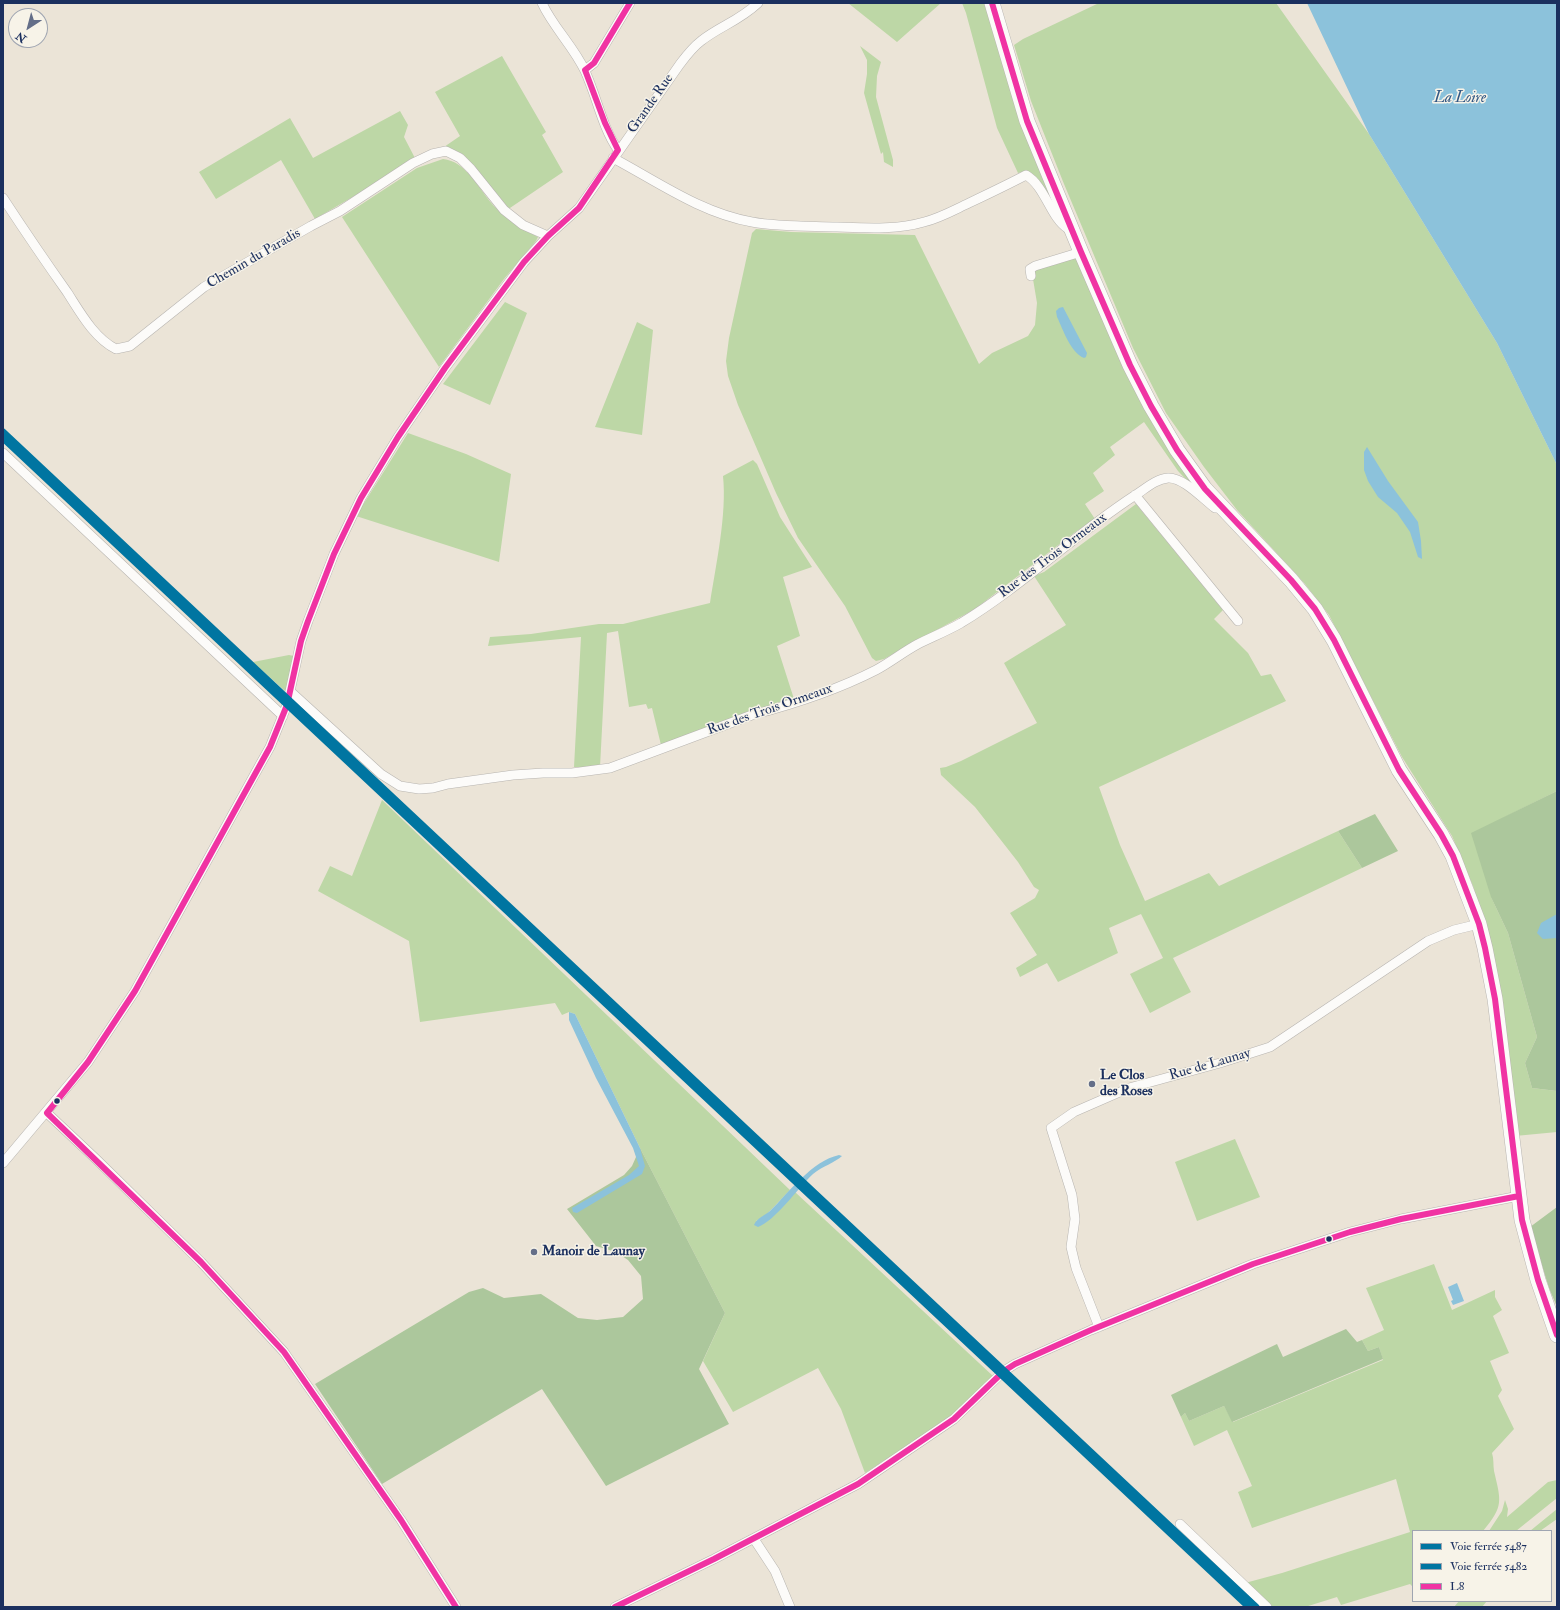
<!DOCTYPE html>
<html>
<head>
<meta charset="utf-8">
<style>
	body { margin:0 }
	#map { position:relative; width:1560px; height:1610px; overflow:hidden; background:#ebe4d7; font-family:"IM FELL Double Pica",serif }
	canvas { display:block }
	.frame { position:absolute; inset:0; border:4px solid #1b2f5e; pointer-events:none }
	.legend { position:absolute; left:1412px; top:1530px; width:140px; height:72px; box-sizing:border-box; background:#f7f3e8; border:1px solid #9fa5b1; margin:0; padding:5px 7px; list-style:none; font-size:12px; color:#1b2f5e }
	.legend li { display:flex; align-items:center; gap:8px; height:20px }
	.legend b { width:20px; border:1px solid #9fa5b1 }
	.north { position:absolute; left:8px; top:8px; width:40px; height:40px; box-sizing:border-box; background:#f7f3e8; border:1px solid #9fa5b1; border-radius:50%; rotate:216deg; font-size:11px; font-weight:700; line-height:16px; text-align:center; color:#1b2f5e }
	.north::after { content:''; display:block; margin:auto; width:14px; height:18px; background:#646e88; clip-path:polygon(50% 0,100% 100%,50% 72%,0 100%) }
</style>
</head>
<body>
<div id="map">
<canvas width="1560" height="1610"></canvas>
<div class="frame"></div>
<ul class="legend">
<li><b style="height:5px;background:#0075a1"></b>Voie ferrée 5487</li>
<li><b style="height:5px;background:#0075a1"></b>Voie ferrée 5482</li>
<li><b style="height:5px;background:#f033a3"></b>L8</li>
</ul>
<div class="north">N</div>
</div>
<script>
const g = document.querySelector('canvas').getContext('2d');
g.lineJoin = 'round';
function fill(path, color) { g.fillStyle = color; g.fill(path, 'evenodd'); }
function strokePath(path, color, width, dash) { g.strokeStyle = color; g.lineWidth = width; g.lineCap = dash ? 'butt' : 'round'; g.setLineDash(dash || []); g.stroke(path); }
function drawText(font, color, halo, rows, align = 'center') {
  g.font = font + ' "IM FELL Double Pica",serif'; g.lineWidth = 3; g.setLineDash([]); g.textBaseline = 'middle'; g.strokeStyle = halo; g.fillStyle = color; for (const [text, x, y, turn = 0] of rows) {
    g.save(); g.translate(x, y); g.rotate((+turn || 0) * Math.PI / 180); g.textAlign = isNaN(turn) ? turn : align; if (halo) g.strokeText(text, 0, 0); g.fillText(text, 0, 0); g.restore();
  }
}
const green = new Path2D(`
	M 848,3 L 941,3 L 897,42 Z
	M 962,3 L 986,3 L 1061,216 L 1027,171 L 1018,173 L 997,128 L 966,13 Z
	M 1099,3 L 1276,3 L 1369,134 L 1497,343 L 1557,465 L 1557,791 L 1505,817 L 1549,1006 L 1491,897 L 1508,933 L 1537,1037 L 1525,1063 L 1532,1088 L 1557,1091 L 1557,1132 L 1515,1136 L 1503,1003 L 1492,953 L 1473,886 L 1452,836 L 1402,757 L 1329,615 L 1305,584 L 1237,510 L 1204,467 L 1166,413 L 1133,348 L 1064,184 L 1031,101 L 1014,45 L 1023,39 Z
	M 860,46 L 881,62 L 877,76 L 876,97 L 893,160 L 893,167 L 884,162 L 883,152 L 881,154 L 864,93 L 867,74 L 867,60 Z
	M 502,56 L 546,132 L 542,135 L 563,172 L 507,210 L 444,147 L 460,136 L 435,92 Z
	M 400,111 L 408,125 L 404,137 L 416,160 L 315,219 L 281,160 L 216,199 L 199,172 L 290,118 L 313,158 Z
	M 443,159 C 466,161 479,189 493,205 C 506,218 521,229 538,237 L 536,241 L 504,279 L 439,367 L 342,217 L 417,168 Z
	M 756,229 L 791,232 L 915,235 L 979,364 L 992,353 L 1028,336 L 1035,325 L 1037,303 L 1033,279 L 1034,271 L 1038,267 L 1064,259 L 1076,259 L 1197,491 L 1178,471 L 1144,422 L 1110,447 L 1115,455 L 1093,473 L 1104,491 L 1085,504 L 1095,519 L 1074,533 L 975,609 L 884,659 L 876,661 L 872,658 L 845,606 L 798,538 L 776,493 L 738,405 L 728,376 L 726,361 L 729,338 L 752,233 Z
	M 505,302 L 527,313 L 490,405 L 443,384 Z
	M 637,322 L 653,330 L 642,435 L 595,427 Z
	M 408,433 L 466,454 L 511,474 L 499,562 L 356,516 Z
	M 753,460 L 757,464 L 780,517 L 812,567 L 783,577 L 800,636 L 777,646 L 794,699 L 661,745 L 652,708 L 648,709 L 646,704 L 629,707 L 618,631 L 607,633 L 600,767 L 574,767 L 581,637 L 488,646 L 490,637 L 531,634 L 599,624 L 623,624 L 710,603 C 716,564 727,515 723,476 Z
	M 1136,504 L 1223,610 L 1214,619 L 1248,653 L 1261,676 L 1271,674 L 1286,701 L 1099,787 L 1120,845 L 1145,901 L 1209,873 L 1219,886 L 1338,831 L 1362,868 L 1173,958 L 1191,992 L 1150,1013 L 1130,974 L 1163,958 L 1141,914 L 1109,928 L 1118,953 L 1058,982 L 1047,963 L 1020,977 L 1016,968 L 1037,955 L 1010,913 L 1035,898 L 1039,890 L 1034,887 L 1018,862 L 975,807 L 941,775 L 940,768 L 946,767 L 961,761 L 1037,723 L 1004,663 L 1066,625 L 1034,576 L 1044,572 Z
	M 289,655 L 294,656 L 286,692 L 253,662 Z
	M 382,800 L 790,1190 L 767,1214 L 756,1221 L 771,1218 L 795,1192 L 993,1376 L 957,1411 L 930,1431 L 865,1473 L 841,1409 L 818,1368 L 733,1412 L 703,1361 L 725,1313 L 640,1148 L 575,1014 L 569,1012 L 562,1015 L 555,1003 L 420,1022 L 409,941 L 318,891 L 330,866 L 352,876 Z
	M 1235,1139 L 1260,1197 L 1197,1221 L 1175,1162 Z
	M 1434,1264 L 1452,1310 L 1495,1290 L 1495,1297 L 1502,1310 L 1493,1316 L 1509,1353 L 1490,1361 L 1502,1390 L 1498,1396 L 1514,1429 L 1492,1453 C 1494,1459 1493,1465 1494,1471 C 1501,1501 1504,1506 1483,1531 L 1413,1531 L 1413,1587 L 1410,1584 L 1341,1605 L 1337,1597 L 1305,1607 L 1270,1607 L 1245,1583 L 1282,1573 L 1410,1532 L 1396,1479 L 1252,1528 L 1238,1492 L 1252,1486 L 1227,1430 L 1194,1446 L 1181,1417 L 1185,1413 L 1189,1421 L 1224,1406 L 1233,1422 L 1383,1360 L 1379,1347 L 1368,1351 L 1362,1340 L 1384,1330 L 1366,1288 Z
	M 1557,1480 L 1557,1498 L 1516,1531 L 1489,1531 L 1502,1511 L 1505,1500 L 1508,1509 L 1507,1517 L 1548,1482 Z
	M 1557,1509 L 1557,1519 L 1540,1531 L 1530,1531 Z
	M 1459,1601 L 1487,1601 L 1482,1607 L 1454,1607 Z`);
const forest = new Path2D(`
	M 1557,791 L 1557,1091 L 1532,1088 L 1525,1063 L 1537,1037 L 1508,933 L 1491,897 L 1471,833 Z
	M 1375,814 L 1398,851 L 1362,868 L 1338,831 Z
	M 640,1148 L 725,1313 L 699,1369 L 729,1424 L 606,1486 L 542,1389 L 382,1484 L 315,1384 L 469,1292 L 483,1288 L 504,1298 L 541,1294 L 578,1318 L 597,1320 L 623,1317 L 643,1299 L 641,1276 L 628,1260 L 616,1252 L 596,1246 L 567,1209 L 624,1175 L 632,1166 Z
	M 1557,1207 L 1557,1307 L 1549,1288 L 1530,1227 Z
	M 1346,1329 L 1357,1342 L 1362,1340 L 1368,1351 L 1379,1347 L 1383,1359 L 1232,1422 L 1224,1406 L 1189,1421 L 1185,1413 L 1181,1417 L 1171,1395 L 1277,1344 L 1283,1357 Z`);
const water = new Path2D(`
	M 1307,3 L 1557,3 L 1557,465 L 1497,343 L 1369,134 Z
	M 1063,307 L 1087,353 L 1086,357 L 1084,358 C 1070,352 1063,329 1057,317 L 1056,311 L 1059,308 Z
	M 1367,447 L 1388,481 L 1418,522 L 1421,541 L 1422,559 L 1418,557 L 1410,532 L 1397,513 L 1378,497 L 1368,481 L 1364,470 L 1364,452 Z
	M 1557,914 L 1557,938 L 1543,939 L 1537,933 L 1541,923 Z
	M 569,1012 L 575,1014 L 640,1148 L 645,1166 L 642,1174 L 577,1213 L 573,1212 L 572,1208 L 629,1175 L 639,1166 L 633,1148 L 596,1078 L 569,1020 Z
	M 839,1155 L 842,1156 C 836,1162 821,1167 813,1174 C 798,1188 775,1221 758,1227 L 754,1225 C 757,1218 764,1216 770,1211 C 789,1192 812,1161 839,1155 Z
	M 1457,1283 L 1464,1301 L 1453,1305 L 1451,1301 L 1453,1300 L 1448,1287 Z`);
const minor = new Path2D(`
	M 542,3 C 553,27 574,47 585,71 C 597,97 602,127 618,150
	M 585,70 L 594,63 L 630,3
	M 613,158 C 658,182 701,213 752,222 C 780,227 809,226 837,227 C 866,228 897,230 924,222 C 940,218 954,210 969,203 C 988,194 1007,185 1026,175 C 1045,186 1051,218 1067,228
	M 3,198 C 24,230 45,261 67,292 C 80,312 94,338 116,349 L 130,346 L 204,287 L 311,226 L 340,211 L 413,163 L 432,154 L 446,151 L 460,158 L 471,169 L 504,210 L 523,225 L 548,236
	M 1031,276 L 1030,269 L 1035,266 L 1081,252
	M 3,453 L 283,716
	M 1135,495 L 1238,621
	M 291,692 L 381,774 L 400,786 L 419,789 L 433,788 L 448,784 L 513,775 L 543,773 L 572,773 L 610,768 L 752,715 C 794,704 837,690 876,670 C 891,662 903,652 918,644 C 932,637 947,631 961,623 C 1022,586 1074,535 1134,496 C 1144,490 1155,479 1168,478 C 1183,477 1203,499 1215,508 L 1217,508
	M 47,1113 L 97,1160 L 201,1262 L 284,1352 L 401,1520 L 456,1607
	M 3,1163 L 88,1062 L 135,991 L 261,763 L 270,747 L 287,705 L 301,641 L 308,621 L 334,554 L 361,498 L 398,437 L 445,368 L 524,262 L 548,236 L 579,208 L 680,64 C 686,56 693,47 701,41 C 720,26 739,21 758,3
	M 1099,1327 L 1076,1268 L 1071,1247 L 1075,1219 L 1072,1195 L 1051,1128 L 1074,1112 L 1129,1088 L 1220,1063 L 1270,1047 L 1428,941 L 1454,930 L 1479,924
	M 1180,1524 L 1267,1607
	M 754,1539 L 775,1571 L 790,1607
	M 615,1607 L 714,1559 L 858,1484 L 954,1419 L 1004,1371 L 1015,1364 L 1091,1330 L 1253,1264 L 1350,1232 L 1401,1219 L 1519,1196`);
const primary = new Path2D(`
	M 992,3 L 1027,121 L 1081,252 L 1130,365 L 1151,406 L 1177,450 L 1205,489 L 1291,580 L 1315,609 L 1334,640 L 1399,770 L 1441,834 L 1453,856 L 1479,924 L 1485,948 L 1495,999 L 1522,1220 L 1538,1280 L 1557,1335`);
const bus1 = new Path2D(`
	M 992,3 L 1027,121 L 1081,252 L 1130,365 L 1151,406 L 1177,450 L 1205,489 L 1291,580 L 1315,609 L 1334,640 L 1399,770 L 1441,834 L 1453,856 L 1479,924 L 1485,948 L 1495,999 L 1522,1220 L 1538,1280 L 1557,1335
	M 456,1607 L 401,1520 L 284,1352 L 201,1262 L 47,1113 L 88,1062 L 135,991 L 270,747 L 287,705 L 301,641 L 308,621 L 334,554 L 361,498 L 398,437 L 445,368 L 524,262 L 548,236 L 579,208 L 618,150 L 605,123 L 585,70 L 594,63 L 630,3
	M 615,1607 L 714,1559 L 858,1484 L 954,1419 L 1004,1371 L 1015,1364 L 1091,1330 L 1253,1264 L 1350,1232 L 1401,1219 L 1519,1196`);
const rail1 = new Path2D(`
	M 3,432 L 1256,1607`);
const rail2 = new Path2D(`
	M 3,438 L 1249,1607`);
const markers = [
	[1092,1084,4,"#646e88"],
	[57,1101,3.5,"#1b2f5e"],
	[1329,1239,3.5,"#1b2f5e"],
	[534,1252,4,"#646e88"]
];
const streetNames = [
	["Grande Rue",651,104,-55],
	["Chemin du Paradis",254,259,-30],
	["Rue des Trois Ormeaux",1053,556,-37],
	["Rue des Trois Ormeaux",770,710,-19],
	["Rue de Launay",1210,1065,-16]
];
const poiNames = [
	["Le Clos",1100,1076],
	["des Roses",1100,1092],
	["Manoir de Launay",542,1252]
];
const waterNames = [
	["La Loire",1460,99]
];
fill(green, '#bdd7a6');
fill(forest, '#acc79c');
fill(water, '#8cc2db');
strokePath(minor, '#b7b4b0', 10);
strokePath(primary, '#b7b4b0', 16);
strokePath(minor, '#fcfbf9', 9);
strokePath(primary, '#fcfbf9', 15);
strokePath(bus1, '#f033a3', 6);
strokePath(rail1, '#0075a1', 7);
strokePath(rail2, '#0075a1', 7);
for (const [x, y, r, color] of markers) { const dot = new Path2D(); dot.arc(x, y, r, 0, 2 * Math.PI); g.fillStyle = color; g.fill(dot); strokePath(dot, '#f7f3e8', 1.5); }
drawText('14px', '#1b2f5e', '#f7f3e8', streetNames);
drawText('bold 14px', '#1b2f5e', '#f7f3e8', poiNames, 'left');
drawText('italic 15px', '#315784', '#f7f3e8', waterNames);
</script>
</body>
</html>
